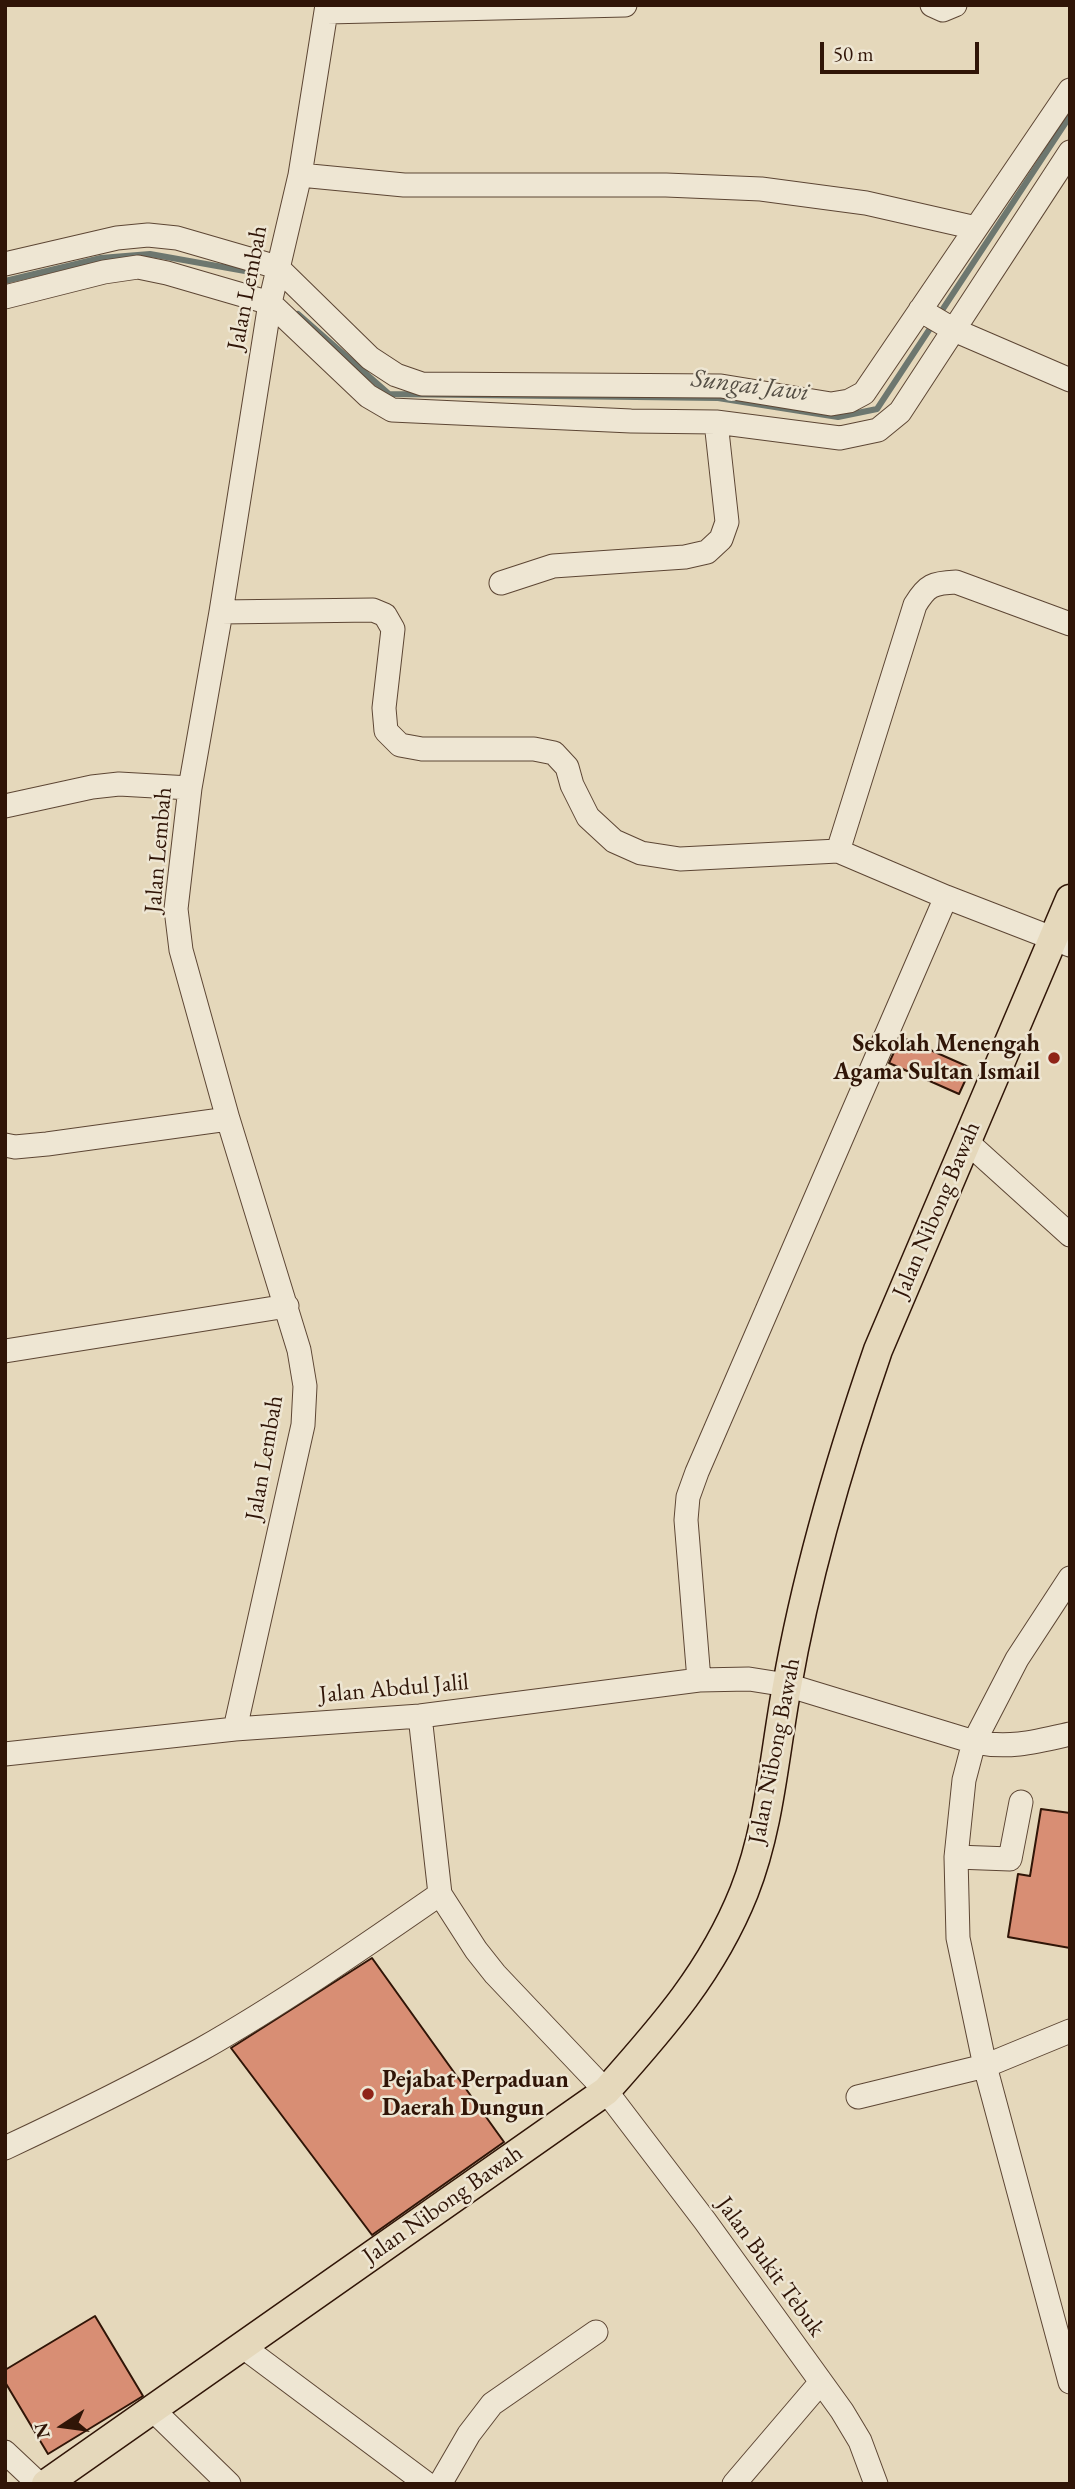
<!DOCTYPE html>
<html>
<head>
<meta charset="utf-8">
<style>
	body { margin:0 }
	#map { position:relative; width:1075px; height:2489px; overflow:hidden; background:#e5d8bb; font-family:"EB Garamond",serif }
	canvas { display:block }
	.frame { position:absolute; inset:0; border:7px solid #301507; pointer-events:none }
	.north { position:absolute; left:28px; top:2391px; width:70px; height:70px; -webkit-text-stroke:5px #eee6d3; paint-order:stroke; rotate:257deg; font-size:19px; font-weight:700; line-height:28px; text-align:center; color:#301507 }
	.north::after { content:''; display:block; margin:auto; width:24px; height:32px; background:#301507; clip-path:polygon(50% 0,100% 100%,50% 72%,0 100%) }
	.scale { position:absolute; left:820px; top:42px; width:159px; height:32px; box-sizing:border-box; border:4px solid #301507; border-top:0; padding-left:9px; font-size:21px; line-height:24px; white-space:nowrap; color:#301507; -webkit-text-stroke:5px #eee6d3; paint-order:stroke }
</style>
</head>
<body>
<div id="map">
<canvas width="1075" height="2489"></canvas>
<div class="frame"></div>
<div class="north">N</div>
<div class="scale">50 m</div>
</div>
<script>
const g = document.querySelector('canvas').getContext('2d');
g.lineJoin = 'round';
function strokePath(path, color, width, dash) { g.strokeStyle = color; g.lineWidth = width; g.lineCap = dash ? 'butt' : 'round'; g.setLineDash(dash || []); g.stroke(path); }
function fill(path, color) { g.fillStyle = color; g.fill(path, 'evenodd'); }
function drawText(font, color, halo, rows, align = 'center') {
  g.font = font + ' "EB Garamond",serif'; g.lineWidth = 5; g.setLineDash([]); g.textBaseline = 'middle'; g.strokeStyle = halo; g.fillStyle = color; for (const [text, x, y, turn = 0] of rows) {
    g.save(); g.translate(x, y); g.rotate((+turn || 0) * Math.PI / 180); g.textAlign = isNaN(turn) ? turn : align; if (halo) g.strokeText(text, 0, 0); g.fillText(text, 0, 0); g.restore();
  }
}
const stream = new Path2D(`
	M 5,281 L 101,258 L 150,254 L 245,271
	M 298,314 L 389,394 L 718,398 L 838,417 L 877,409 L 1070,116`);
const building = new Path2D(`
	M 901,1037 L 971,1068 L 959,1094 L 889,1063 Z
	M 1041,1809 L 1070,1813 L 1070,1948 L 1008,1937 L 1018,1874 L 1030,1876 Z
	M 372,1958 L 504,2142 L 372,2235 L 231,2048 Z
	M 95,2316 L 143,2396 L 48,2454 L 5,2382 L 5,2370 Z`);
const minor = new Path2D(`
	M 932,5 L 943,10 L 955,5
	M 327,12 L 625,5
	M 300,175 L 404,185 L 666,185 L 761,189 L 866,203 L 976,228
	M 5,264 L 117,238 L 148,235 L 177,238 L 277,267 L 370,358 L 396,375 L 422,384 L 721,386 L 831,404 L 849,401 L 864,393 L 1070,90
	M 5,297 L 104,272 L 138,267 L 167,273 L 270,303 L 368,396 L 392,410 L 631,421 L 716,422 L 840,438 L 878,430 L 900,412 L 1070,152
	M 920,310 L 954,330 L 1070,380
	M 501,583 L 553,566 L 685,557 L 707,552 L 721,539 L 727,522 L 716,422
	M 221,612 L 373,610 L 385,615 L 393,629 L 384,708 L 386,731 L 400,745 L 422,749 L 534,749 L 554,753 L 567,767 L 572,785 L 588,817 L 614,841 L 641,853 L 680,859 L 838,851 L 946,897 L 1070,945
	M 5,806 L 92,787 L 119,784 L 190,788
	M 838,851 L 915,605 C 927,585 933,583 956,582 L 1070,624
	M 966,1141 L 1070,1235
	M 5,1145 L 15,1147 L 47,1144 L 228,1119
	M 5,1351 L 287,1306
	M 1070,1578 L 1017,1659 L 974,1742 L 964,1780 L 956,1857 L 958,1938 L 985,2066 L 1070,2382
	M 699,1680 L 686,1520 L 688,1497 L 697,1472 L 946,897
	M 420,1716 L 440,1894 L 476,1950 L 495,1974 L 606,2091 L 705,2221 L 842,2411 L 860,2441 L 876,2484
	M 235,1729 L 303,1425 L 305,1386 L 299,1350 L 228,1119 L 181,950 L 176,909 L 190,788 L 221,612 L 270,303 L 300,175 L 327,5
	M 5,1754 L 235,1729 L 420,1716 L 699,1680 L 749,1679 L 787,1685 L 974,1742 C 1009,1749 1035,1742 1070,1734
	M 956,1857 L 1010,1859 L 1021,1802
	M 858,2097 L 985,2066 L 1070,2031
	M 5,2148 C 71,2117 136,2085 200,2050 C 283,2003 362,1948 440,1894
	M 242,2346 L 427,2484
	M 152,2409 L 229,2484
	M 5,2452 L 39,2484
	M 440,2484 L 469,2434 L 492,2404 L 596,2332
	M 734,2484 L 821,2382`);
const major = new Path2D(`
	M 46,2484 L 606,2091 C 662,2028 712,1972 744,1892 C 770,1826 774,1756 787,1686 C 807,1571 840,1460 878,1350 L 1070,899`);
const markers = [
	[1054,1058,7,"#8f2418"],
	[368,2094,7,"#8f2418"]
];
const streetNames = [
	["Jalan Lembah",248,288,-79],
	["Jalan Lembah",159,850,-85],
	["Jalan Nibong Bawah",937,1210,-67],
	["Jalan Lembah",265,1458,-80],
	["Jalan Abdul Jalil",394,1689,-5],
	["Jalan Nibong Bawah",775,1751,-79],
	["Jalan Nibong Bawah",443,2205,-35],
	["Jalan Bukit Tebuk",770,2267,54]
];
const poiNames = [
	["Sekolah Menengah",1040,1044],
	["Agama Sultan Ismail",1040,1072],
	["Pejabat Perpaduan",382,2080,"left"],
	["Daerah Dungun",382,2108,"left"]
];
const waterNames = [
	["Sungai Jawi",750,386,7]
];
strokePath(stream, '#6d776f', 6);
fill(building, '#d88e74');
strokePath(building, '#301507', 2);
strokePath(minor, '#5d4634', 25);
strokePath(major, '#301507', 31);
strokePath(minor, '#eee6d3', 23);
strokePath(major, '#e5d8bb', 28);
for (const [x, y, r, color] of markers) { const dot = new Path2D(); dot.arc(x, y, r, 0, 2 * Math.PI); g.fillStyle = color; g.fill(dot); strokePath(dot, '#eee6d3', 2.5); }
drawText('24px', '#301507', '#eee6d3', streetNames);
drawText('bold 24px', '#301507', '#eee6d3', poiNames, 'right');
drawText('italic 26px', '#544e44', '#eee6d3', waterNames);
</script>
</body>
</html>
